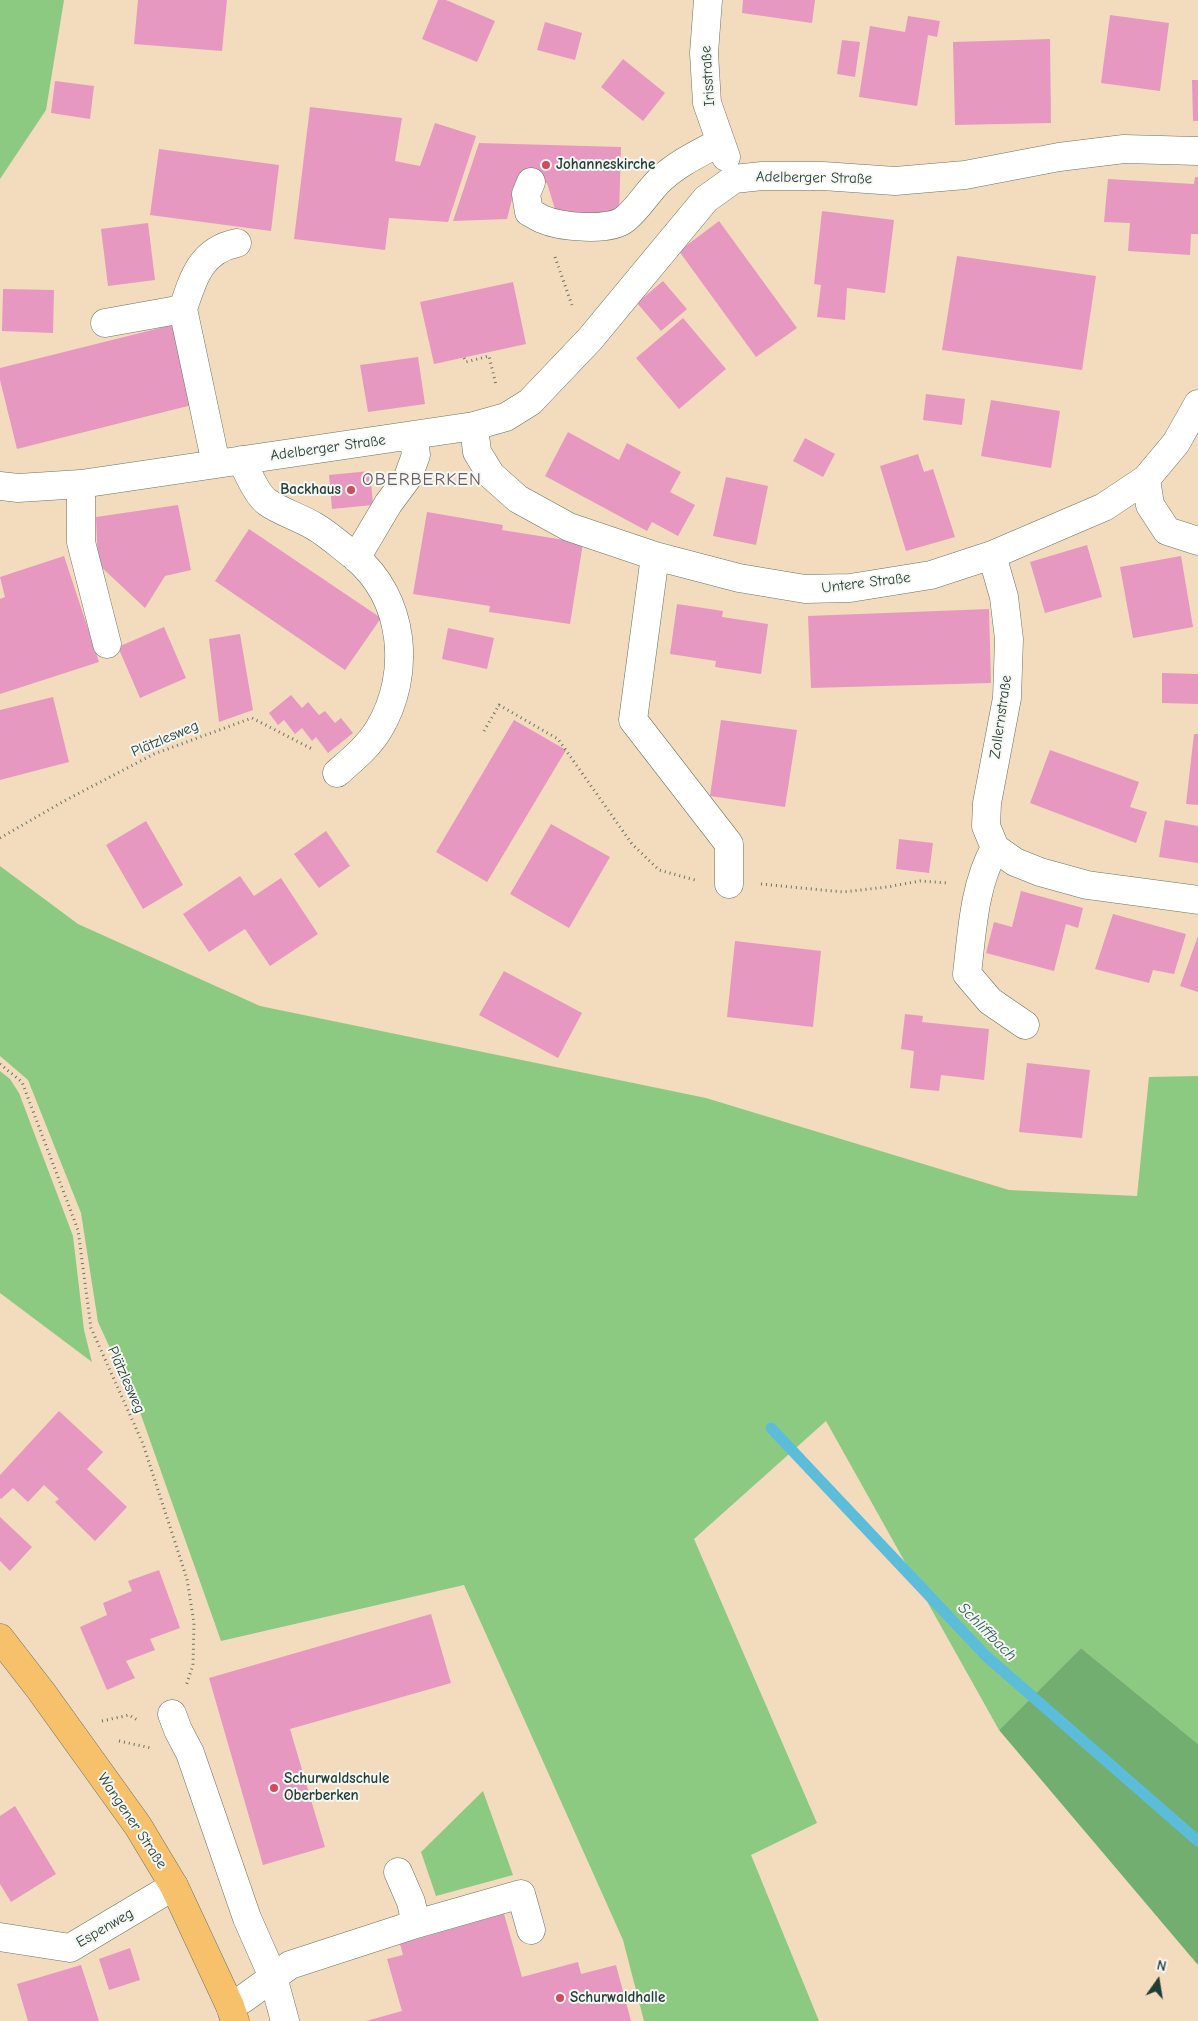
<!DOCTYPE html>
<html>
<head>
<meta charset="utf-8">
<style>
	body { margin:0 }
	#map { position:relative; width:1198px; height:2021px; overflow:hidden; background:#f3dbbe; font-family:"Comic Neue",sans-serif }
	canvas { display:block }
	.north { position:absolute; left:1133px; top:1956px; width:50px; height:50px; -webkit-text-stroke:4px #f6f6f2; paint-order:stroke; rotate:13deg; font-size:14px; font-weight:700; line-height:20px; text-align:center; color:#1f3d34 }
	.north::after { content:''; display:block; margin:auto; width:18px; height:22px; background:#1f3d34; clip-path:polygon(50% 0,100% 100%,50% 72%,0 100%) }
</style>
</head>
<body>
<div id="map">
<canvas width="1198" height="2021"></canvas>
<div class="north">N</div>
</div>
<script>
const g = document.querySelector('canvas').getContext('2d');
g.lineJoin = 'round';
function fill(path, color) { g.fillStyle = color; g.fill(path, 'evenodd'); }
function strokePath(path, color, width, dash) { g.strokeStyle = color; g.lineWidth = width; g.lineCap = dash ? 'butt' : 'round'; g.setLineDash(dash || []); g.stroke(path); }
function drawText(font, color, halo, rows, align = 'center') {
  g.font = font + ' "Comic Neue",sans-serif'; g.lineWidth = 4; g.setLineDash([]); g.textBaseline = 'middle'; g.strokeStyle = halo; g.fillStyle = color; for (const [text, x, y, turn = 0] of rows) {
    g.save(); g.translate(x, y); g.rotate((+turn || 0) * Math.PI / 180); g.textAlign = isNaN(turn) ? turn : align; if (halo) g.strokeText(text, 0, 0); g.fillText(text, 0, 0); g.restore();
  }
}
const green = new Path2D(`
	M 0,0 L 64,0 L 46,110 L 0,179 Z
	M 0,866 L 78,924 L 260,1006 L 706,1098 L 1009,1190 L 1137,1196 L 1149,1077 L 1198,1076 L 1198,1744 L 1081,1648 L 999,1730 L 826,1421 L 694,1539 L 817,1823 L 751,1855 L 819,2021 L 644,2021 L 623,1940 L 464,1585 L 221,1641 L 141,1415 L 98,1322 L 81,1213 L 28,1080 L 0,1056 Z
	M 0,1071 L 10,1079 L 19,1093 L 73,1236 L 84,1330 L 92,1362 L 0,1293 Z
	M 483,1791 L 513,1875 L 436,1896 L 421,1852 Z`);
const forest = new Path2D(`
	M 1081,1648 L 1198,1744 L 1198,1965 L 999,1730 Z`);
const stream = new Path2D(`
	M 771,1428 L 986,1656 L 1198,1841`);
const building = new Path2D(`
	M 138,0 L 227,0 L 222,51 L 134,44 Z
	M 438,0 L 446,0 L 495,21 L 477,62 L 422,39 Z
	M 743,0 L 815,0 L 812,23 L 742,13 Z
	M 1110,15 L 1169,23 L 1160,91 L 1101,83 Z
	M 908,16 L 940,21 L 937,37 L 928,35 L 917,106 L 859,97 L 870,26 L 905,32 Z
	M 545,22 L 582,33 L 575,60 L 537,50 Z
	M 1050,39 L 1051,123 L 955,125 L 953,42 Z
	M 842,40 L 860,42 L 855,77 L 837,74 Z
	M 623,59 L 665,93 L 643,121 L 601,87 Z
	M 1192,80 L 1198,80 L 1198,121 L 1193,121 Z
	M 55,81 L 94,86 L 90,119 L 51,113 Z
	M 310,107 L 402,118 L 395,161 L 420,166 L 435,123 L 476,136 L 448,222 L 389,218 L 385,250 L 294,239 Z
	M 479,143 L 621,147 L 619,215 L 557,216 L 547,183 L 531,182 L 516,183 L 507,219 L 453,221 Z
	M 159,149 L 279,165 L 271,231 L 150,215 Z
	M 1195,177 L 1198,177 L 1198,234 L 1191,234 L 1190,255 L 1128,251 L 1130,223 L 1104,222 L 1108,179 L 1194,184 Z
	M 822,211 L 894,220 L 885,293 L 847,288 L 845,320 L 817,317 L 821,285 L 814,284 Z
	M 719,221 L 797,328 L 756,357 L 679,251 Z
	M 148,223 L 155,280 L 108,286 L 101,229 Z
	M 957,256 L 1096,276 L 1082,370 L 942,350 Z
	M 663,281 L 687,309 L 661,331 L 637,303 Z
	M 513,282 L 526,344 L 434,364 L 420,302 Z
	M 3,289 L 54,290 L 53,333 L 2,331 Z
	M 683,318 L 726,369 L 679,409 L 636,358 Z
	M 172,325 L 192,405 L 17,449 L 0,380 L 0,368 Z
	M 418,357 L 425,404 L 368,412 L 360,365 Z
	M 926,394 L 965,399 L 962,425 L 923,420 Z
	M 991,400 L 1060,411 L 1051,468 L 981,456 Z
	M 568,432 L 619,460 L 627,443 L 681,472 L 670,492 L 695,505 L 678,536 L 652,522 L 647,531 L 545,476 Z
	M 805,438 L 835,454 L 823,477 L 793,461 Z
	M 918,454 L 924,472 L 933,469 L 955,537 L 906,551 L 880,466 Z
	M 370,471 L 373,505 L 332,509 L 329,475 Z
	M 726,477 L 768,486 L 756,545 L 713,536 Z
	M 178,505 L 191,570 L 165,576 L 145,608 L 98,564 L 96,517 Z
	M 427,512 L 503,525 L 502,530 L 583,543 L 570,624 L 489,612 L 490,606 L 413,594 Z
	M 249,529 L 381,618 L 345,670 L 215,581 Z
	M 1087,545 L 1102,597 L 1045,613 L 1030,562 Z
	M 64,556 L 99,662 L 0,694 L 0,599 L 5,597 L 0,577 Z
	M 1181,556 L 1193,627 L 1133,638 L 1120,567 Z
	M 677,604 L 723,611 L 722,617 L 768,624 L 761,674 L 715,667 L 716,661 L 670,654 Z
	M 989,609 L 991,683 L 811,688 L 808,616 Z
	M 164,627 L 186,678 L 140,698 L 118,647 Z
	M 448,628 L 494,638 L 487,669 L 442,659 Z
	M 240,634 L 253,710 L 219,722 L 209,639 Z
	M 1162,673 L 1198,674 L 1198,704 L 1162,703 Z
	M 291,695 L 302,708 L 308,702 L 319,715 L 325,711 L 335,723 L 341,718 L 353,733 L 328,753 L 316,737 L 312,741 L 302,728 L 295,734 L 284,720 L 278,725 L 269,713 Z
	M 53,697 L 69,762 L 0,780 L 0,710 Z
	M 514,720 L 566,750 L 487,882 L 436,852 Z
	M 721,720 L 797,730 L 785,807 L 710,796 Z
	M 1194,734 L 1198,734 L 1198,805 L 1186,804 Z
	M 1050,750 L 1139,782 L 1130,807 L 1147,812 L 1136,843 L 1030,803 Z
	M 1165,820 L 1198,826 L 1198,863 L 1159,857 Z
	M 146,821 L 183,885 L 143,909 L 106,845 Z
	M 551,824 L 610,857 L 569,928 L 510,894 Z
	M 326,831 L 350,866 L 319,888 L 294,854 Z
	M 899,839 L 933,843 L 929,873 L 896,869 Z
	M 240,876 L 254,896 L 281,878 L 318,934 L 270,966 L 245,929 L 209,952 L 183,914 Z
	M 1021,891 L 1083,908 L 1078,928 L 1066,924 L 1054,971 L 986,953 L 994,922 L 1012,927 Z
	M 1113,914 L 1186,934 L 1174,974 L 1153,970 L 1149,983 L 1095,969 Z
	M 1198,936 L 1198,992 L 1180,986 Z
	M 735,941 L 821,951 L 813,1027 L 727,1017 Z
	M 504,971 L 582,1013 L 558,1058 L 479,1015 Z
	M 905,1014 L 923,1016 L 922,1022 L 989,1029 L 984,1080 L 941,1075 L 939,1091 L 910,1088 L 914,1051 L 901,1049 Z
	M 1027,1063 L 1090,1070 L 1082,1138 L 1019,1132 Z
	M 59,1411 L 103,1452 L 87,1469 L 127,1507 L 95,1541 L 55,1502 L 59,1499 L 44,1485 L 28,1502 L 13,1488 L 1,1499 L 0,1498 L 0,1475 Z
	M 0,1517 L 32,1547 L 10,1571 L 0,1561 Z
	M 159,1570 L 180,1628 L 150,1639 L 155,1650 L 126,1661 L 135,1678 L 107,1690 L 80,1627 L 107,1615 L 103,1603 L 132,1591 L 128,1581 Z
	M 431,1614 L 451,1683 L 290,1729 L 325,1847 L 263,1865 L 209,1678 Z
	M 15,1806 L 56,1874 L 11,1902 L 0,1884 L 0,1816 Z
	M 504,1914 L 522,1977 L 578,1962 L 581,1974 L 616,1965 L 631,2021 L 366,2021 L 402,2011 L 387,1959 L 403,1955 L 400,1944 Z
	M 130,1948 L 140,1980 L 109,1990 L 99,1959 Z
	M 81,1965 L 99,2021 L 28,2021 L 17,1984 Z`);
const path = new Path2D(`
	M 555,257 L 573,308
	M 464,358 L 466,362 L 489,356 L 496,385
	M 484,731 L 499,705 L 558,739 L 632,844 L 659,870 L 695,880
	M 0,838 L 66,800 L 154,754 L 252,718 L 314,750
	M 761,884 L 843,892 L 887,887 L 920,881 L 948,883
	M 0,1064 L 22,1082 L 78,1230 L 91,1328 L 143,1444 L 187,1579 L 194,1623 L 193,1665 L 186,1686
	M 102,1721 L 129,1715 L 139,1721
	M 119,1741 L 151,1748`);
const minor = new Path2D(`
	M 708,0 L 704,53 L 707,103 L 726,157
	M 531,182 L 526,194 L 529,212 C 533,214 538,217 542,219 C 560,227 610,232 625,219 C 639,208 648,191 661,179 C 678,163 700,153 720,142
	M 183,309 C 193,278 201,250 237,243
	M 105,323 L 183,309 L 216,464
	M 474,426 L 477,452 L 491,475 L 518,499 L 569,527 L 655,556 L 739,578 L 805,589 L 850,588 L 931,575 L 992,555 L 1104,507 L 1146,479 L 1176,443 L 1198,404
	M 242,460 C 247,472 257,495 267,502 C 281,512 299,517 314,526 C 328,534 341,546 354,556 C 405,598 412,674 379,729 C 369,746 352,760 337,773
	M 1146,479 L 1150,505 L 1167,531 L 1198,541
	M 81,484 L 81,542 L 107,644
	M 0,486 L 18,488 L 81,484 L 474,426 L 506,417 L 530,402 L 590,339 L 706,199 L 734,179 L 762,176 L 823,176 L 895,181 L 965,175 L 1059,157 L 1124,149 L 1198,151
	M 992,555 L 1004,597 L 1009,639 L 1007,698 L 987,803 L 986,826 L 995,848 L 1015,862 L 1040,872 L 1087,885 L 1198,900
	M 655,556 L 633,720 L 729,844 L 729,884
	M 356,558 L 388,504 L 408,477 L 416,455 L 413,435
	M 995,848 C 974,885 972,932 967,974 L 990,1001 L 1025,1025
	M 172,1714 L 178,1730 L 190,1753 L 247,1918 L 273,1977 L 285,2021
	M 416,1924 L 521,1894 L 531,1930
	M 0,1937 L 70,1948 L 174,1886
	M 230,2006 L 243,1999 L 290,1965 L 416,1924 L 411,1902 L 398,1872`);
const major = new Path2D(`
	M 0,1638 L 41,1691 L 138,1826 L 174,1886 L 230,2006 L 235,2021`);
const markers = [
	[546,165,5,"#d1495b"],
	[351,490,5,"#d1495b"],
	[274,1788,5,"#d1495b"],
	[560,1998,5,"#d1495b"]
];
const streetNames = [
	["Irisstraße",708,76,-94],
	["Adelberger Straße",814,178,1],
	["Adelberger Straße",328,448,-8],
	["Untere Straße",866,583,-7],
	["Zollernstraße",1001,717,-82],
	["Plätzlesweg",165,739,-23],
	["Plätzlesweg",126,1380,66],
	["Wangener Straße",132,1821,56],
	["Espenweg",105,1928,-30]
];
const poiNames = [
	["Johanneskirche",556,165],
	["Backhaus",341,490,"right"],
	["Schurwaldschule",284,1779],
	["Oberberken",284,1796],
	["Schurwaldhalle",570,1998]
];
const waterNames = [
	["Schliffbach",987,1632,45]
];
const quarterNames = [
	["OBERBERKEN",422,480]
];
fill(green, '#8dca81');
fill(forest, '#72ae6f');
strokePath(stream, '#5bbdd9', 11);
fill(building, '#e798c0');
strokePath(minor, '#697464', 29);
strokePath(major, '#697464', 29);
strokePath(path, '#697464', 3, [1, 4]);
strokePath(minor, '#fff', 28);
strokePath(major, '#f7c06b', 28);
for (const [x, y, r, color] of markers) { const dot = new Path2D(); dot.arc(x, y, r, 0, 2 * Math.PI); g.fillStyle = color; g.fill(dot); strokePath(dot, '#f6f6f2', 2); }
drawText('15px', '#1f3d34', '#f6f6f2', streetNames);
drawText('bold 15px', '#1f3d34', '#f6f6f2', poiNames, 'left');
drawText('italic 16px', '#2e5d5d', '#f6f6f2', waterNames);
g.letterSpacing = '1px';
drawText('18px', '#655d65', '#f6f6f2', quarterNames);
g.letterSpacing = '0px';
</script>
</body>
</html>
